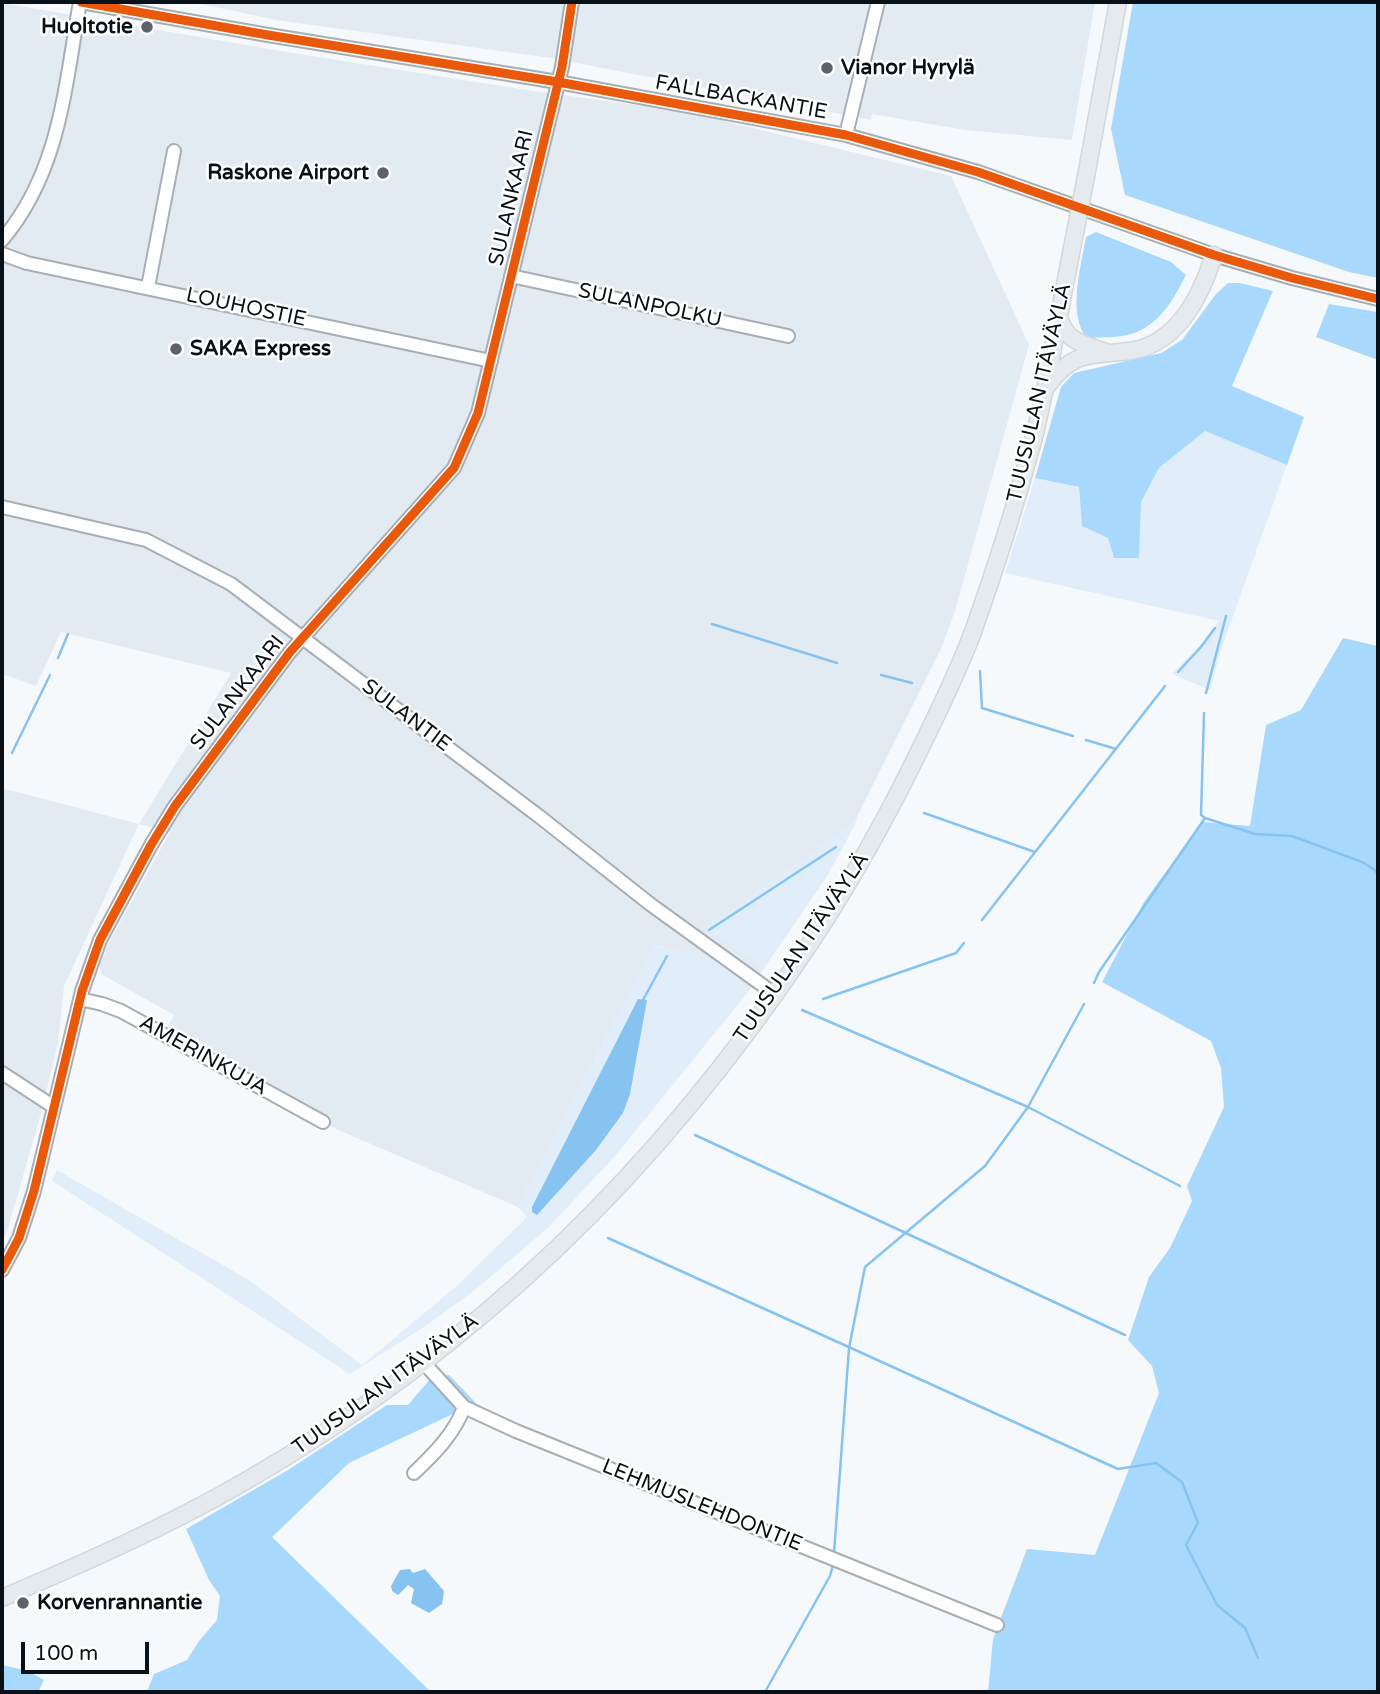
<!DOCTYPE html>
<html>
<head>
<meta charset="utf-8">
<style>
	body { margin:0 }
	#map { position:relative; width:1380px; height:1694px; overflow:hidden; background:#f6f9fc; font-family:"Varela Round",sans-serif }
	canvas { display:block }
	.frame { position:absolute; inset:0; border:4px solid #091118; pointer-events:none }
	.scale { position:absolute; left:21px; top:1642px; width:128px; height:32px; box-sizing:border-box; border:4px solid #091118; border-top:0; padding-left:9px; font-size:21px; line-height:24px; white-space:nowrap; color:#091118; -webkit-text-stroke:5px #fff; paint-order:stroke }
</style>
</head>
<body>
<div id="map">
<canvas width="1380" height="1694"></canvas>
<div class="frame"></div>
<div class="scale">100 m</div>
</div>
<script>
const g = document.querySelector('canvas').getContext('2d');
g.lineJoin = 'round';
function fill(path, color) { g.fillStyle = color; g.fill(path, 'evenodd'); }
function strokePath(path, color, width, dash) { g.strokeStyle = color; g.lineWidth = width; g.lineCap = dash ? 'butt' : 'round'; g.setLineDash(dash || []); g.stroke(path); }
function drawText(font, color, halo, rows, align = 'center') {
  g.font = font + ' "Varela Round",sans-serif'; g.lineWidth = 5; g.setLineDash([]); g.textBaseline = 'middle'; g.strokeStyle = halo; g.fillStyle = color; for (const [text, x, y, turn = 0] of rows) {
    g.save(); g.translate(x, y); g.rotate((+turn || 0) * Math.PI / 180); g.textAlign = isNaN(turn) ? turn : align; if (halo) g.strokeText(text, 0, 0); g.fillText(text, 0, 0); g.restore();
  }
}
const built = new Path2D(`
	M 192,2 L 1095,2 L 1072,140 L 965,130 L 872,114 L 871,120 L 551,58 L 276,20 Z
	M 2,3 L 287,52 L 533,91 L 687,112 L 951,176 L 1029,345 L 955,611 L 941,649 L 829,873 L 748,992 L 729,968 L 655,945 L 518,1207 L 338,1130 L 167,1028 L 174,1015 L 101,974 L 100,966 L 109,942 L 170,832 L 139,824 L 64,986 L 58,1043 L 42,1110 L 7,1232 L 2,1241 L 2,788 L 139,824 L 231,673 L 61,632 L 36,686 L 2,674 Z`);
const green = new Path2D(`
	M 1205,431 L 1287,465 L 1220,653 L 1210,690 L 1172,674 L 1200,645 L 1219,621 L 1005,573 L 1035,478 L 1079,487 L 1082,526 L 1108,538 L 1114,558 L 1139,558 L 1141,502 L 1159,468 Z
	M 858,819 L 829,873 L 763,969 L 706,928 Z
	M 655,945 C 674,953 702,951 717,959 C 729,965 739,981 748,992 L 616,1155 L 549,1227 L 475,1290 L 424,1327 L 350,1374 L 52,1181 L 57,1170 L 249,1280 L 362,1365 L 459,1284 L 527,1217 L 518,1207 Z`);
const forest = new Path2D(`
	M 1133,2 L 1378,2 L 1378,278 L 1349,272 L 1125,195 L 1111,129 Z
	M 1096,232 L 1171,262 L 1186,275 C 1173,300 1160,325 1131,334 C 1118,338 1101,337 1087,338 C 1067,315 1081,266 1086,237 Z
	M 1228,283 L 1240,283 L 1273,291 L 1232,386 L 1304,417 L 1287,465 L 1205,431 L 1159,468 L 1141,502 L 1139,558 L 1114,558 L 1108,538 L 1082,526 L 1079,487 L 1035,478 L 1061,387 L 1074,373 L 1161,353 L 1182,340 L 1216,294 Z
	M 1329,304 L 1378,312 L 1378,360 L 1316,337 Z
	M 1343,638 L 1378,646 L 1378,1692 L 988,1692 L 993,1639 L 1027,1549 L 1095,1555 L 1159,1393 L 1152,1366 L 1128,1340 L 1149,1277 L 1170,1248 L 1192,1201 L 1187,1186 L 1224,1107 L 1221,1068 L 1211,1041 L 1102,982 L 1144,902 L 1202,822 L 1250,826 L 1266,725 L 1301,710 Z
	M 449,1375 L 476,1403 L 349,1463 L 272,1537 L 431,1692 L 147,1692 L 154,1674 L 187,1660 L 199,1641 L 217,1620 L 220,1596 L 209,1580 L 186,1529 L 288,1470 L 387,1405 L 408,1405 L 431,1378 Z
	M 2,1665 L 28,1671 L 44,1680 L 38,1692 L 2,1692 Z`);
const water = new Path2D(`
	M 638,999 L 647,1000 L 630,1094 L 623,1113 L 596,1150 L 537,1215 L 532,1212 L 532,1207 Z
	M 410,1569 L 413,1573 L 425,1569 L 444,1591 L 442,1604 L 429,1613 L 411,1603 L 414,1589 L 408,1585 L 398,1595 L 392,1591 L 391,1586 L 400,1570 Z`);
const stream = new Path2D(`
	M 712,624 L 837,663
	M 58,658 L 68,634
	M 980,671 L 982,708 L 1073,736
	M 1178,672 L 1201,647 L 1215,628
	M 881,675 L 912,683
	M 1206,693 L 1226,616
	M 1204,713 L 1201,815 L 1205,818
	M 1086,740 L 1116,749
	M 12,753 L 50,675
	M 924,813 L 1035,852
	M 1205,818 L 1255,834 L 1292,836 L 1362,862 L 1375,870 L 1378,875
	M 982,920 L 1165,686
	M 709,930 L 836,847
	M 1094,983 L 1099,972 L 1205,818
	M 823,999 L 956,953 L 964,943
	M 643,1000 L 667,956
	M 802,1010 L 1028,1107 L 1180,1186
	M 695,1135 L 1125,1335
	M 608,1238 L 1118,1469 L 1156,1463 L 1182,1482 L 1198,1523 L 1186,1545 L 1217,1605 L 1245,1628 L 1258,1658
	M 834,1553 L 849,1348 L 865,1267 L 985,1166 L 1028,1107 L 1084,1004
	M 765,1692 L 830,1576 L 833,1565`);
const minor = new Path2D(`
	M 81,2 L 268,35 L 558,82 L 846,135 L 978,172 L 1214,255 L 1292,278 L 1378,299
	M 846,135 L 878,2
	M 2,240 C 60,172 65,86 80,2
	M 2,254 L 27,263 L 491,361
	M 511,276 L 788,336
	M 148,287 L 174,151
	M 2,507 L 146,540 L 231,584 L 540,817 L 650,904 L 776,995
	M 80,999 L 102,1004 L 121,1011 L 323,1122
	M 2,1073 L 54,1107
	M 2,1270 L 19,1238 L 34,1191 L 82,991 L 100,940 L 151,845 L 175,806 L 290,652 L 454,468 L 478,413 L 562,67 L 572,2
	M 424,1363 L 464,1407 L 516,1431 L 997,1625
	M 414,1473 C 434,1454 455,1433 464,1407`);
const major = new Path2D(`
	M 1087,171 L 1118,2
	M 1059,316 C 1065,342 1084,344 1106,352
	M 1048,385 C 1073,350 1092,356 1129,351 C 1177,345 1201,296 1214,255
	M 2,1598 C 84,1563 166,1527 244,1482 C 478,1347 659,1170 809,945 C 854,878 892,808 927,735 C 944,700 961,665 974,629 C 996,567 1016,504 1033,441 C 1047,386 1056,330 1067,274`);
const majorBridge = new Path2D(`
	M 1067,274 L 1087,171`);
const cycleway = new Path2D(`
	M 81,2 L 268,35 L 558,82 L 846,135 L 978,172 L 1214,255 L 1292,278 L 1378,299
	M 2,1270 L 19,1238 L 34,1191 L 82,991 L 100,940 L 151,845 L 175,806 L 290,652 L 454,468 L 478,413 L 562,67 L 572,2`);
const markers = [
	[147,27,7,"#5c6268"],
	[827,68,7,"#5c6268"],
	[383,173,7,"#5c6268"],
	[176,349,7,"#5c6268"],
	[23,1603,7,"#5c6268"]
];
const poiNames = [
	["Huoltotie",133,27,"right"],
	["Vianor Hyrylä",841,68],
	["Raskone Airport",369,173,"right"],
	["SAKA Express",190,349],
	["Korvenrannantie",37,1603]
];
const streetNames = [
	["FALLBACKANTIE",741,98,10],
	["SULANKAARI",512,198,-77],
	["SULANPOLKU",650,306,12],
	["LOUHOSTIE",246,308,12],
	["TUUSULAN ITÄVÄYLÄ",1040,393,-77],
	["SULANKAARI",238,693,-52],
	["SULANTIE",406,716,37],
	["TUUSULAN ITÄVÄYLÄ",802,948,-56],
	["AMERINKUJA",203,1056,29],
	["TUUSULAN ITÄVÄYLÄ",386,1385,-36],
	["LEHMUSLEHDONTIE",702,1506,22]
];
fill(built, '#e3ebf2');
fill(green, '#e1eef9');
fill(forest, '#a8d9fd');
fill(water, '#87c3f1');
strokePath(stream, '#87c3f1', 2.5);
strokePath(minor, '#a8aeb3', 16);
strokePath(major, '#d4d6d9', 19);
strokePath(minor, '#fefeff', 12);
strokePath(major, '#e4eaee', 16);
strokePath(majorBridge, '#d4d6d9', 19, []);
strokePath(majorBridge, '#e4eaee', 16);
strokePath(cycleway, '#e8590c', 9);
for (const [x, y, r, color] of markers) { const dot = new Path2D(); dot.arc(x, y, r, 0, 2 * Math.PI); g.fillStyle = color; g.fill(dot); strokePath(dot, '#fff', 2.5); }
drawText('bold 21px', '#091118', '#fff', poiNames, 'left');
drawText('21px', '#091118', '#fff', streetNames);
</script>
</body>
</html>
